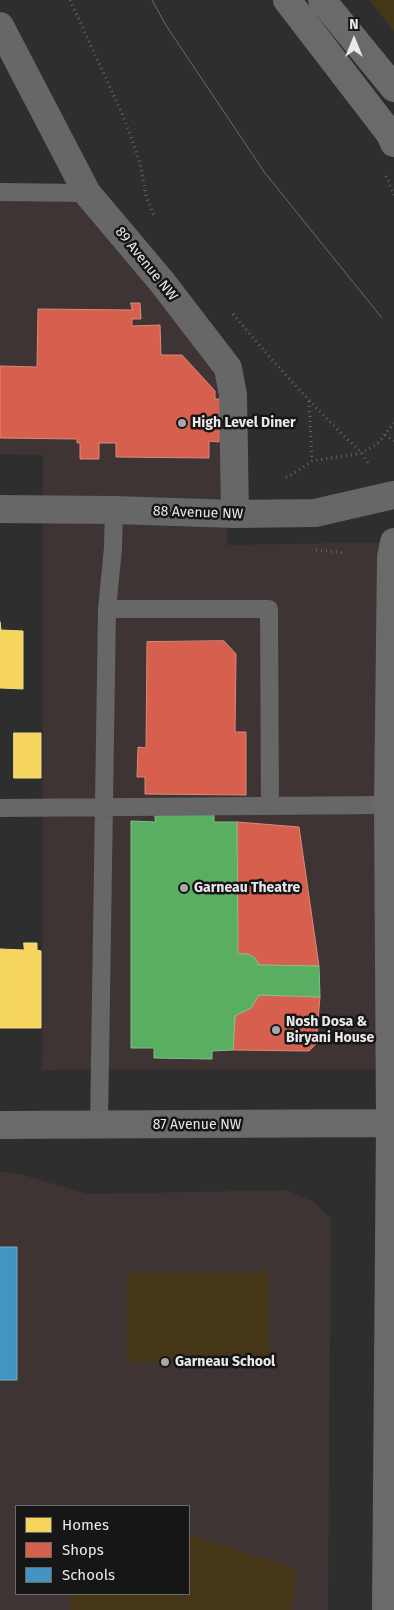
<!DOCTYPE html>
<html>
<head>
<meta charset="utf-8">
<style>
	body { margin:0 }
	#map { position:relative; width:394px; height:1610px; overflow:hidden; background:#2f2e2e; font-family:"Fira Sans",sans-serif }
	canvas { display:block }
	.legend { position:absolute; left:15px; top:1505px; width:175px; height:90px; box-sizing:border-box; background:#171616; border:1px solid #6b6a6a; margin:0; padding:6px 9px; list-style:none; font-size:15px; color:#eae8e8 }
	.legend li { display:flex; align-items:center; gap:10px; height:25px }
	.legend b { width:25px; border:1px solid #6b6a6a }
	.north { position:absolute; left:329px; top:15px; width:50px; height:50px; -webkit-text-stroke:4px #171616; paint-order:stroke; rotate:0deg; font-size:14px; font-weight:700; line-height:20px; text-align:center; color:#eae8e8 }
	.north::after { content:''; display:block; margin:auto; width:18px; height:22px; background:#eae8e8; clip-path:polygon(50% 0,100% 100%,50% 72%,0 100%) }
</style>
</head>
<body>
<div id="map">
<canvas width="394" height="1610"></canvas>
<ul class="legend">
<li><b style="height:14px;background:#f6d55c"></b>Homes</li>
<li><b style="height:14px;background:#d6604d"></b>Shops</li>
<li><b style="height:14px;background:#4393c3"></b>Schools</li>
</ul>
<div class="north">N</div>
</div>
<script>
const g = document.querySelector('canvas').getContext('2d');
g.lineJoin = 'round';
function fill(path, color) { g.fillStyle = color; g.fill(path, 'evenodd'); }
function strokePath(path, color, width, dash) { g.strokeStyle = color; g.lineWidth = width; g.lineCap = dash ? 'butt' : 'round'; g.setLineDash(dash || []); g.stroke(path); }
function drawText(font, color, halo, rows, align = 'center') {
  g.font = font + ' "Fira Sans",sans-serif'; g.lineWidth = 5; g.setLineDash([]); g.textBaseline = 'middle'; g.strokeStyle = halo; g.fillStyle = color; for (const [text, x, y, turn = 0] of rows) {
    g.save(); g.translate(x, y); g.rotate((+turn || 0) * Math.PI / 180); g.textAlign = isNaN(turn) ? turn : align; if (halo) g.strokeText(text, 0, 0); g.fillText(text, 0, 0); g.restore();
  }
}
const built = new Path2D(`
	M 0,192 L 87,193 L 228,368 L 227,545 L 394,542 L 394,1069 L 42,1070 L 43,455 L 0,454 Z
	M 0,1172 L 20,1174 L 88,1194 L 288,1190 L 296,1195 L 313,1201 L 331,1219 L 328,1610 L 0,1610 ZM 16,1506 L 189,1506 L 189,1594 L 16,1594 Z`);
const green = new Path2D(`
	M 369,0 L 394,0 L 394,31 Z
	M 127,1272 L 269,1272 L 269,1362 L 127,1362 Z
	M 189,1535 L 296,1568 L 294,1600 L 290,1610 L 71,1610 L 66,1594 L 189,1594 Z`);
const homes = new Path2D(`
	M 0,622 L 1,630 L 23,631 L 23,689 L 0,688 Z
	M 14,733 L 41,733 L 41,778 L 14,778 Z
	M 24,943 L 37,943 L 37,950 L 41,951 L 41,1028 L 0,1028 L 0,949 L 24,950 Z`);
const shops = new Path2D(`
	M 131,303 L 140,303 L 141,319 L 132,319 L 132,326 L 160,325 L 161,355 L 182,355 L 215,391 L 215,399 L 220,399 L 219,442 L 209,441 L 209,458 L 116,457 L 116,443 L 99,443 L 99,459 L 80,459 L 80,443 L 77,443 L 77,439 L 0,438 L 0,366 L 37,367 L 38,309 L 132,310 Z
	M 224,641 L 236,654 L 235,732 L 246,732 L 246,795 L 145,794 L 145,777 L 137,777 L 138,747 L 146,748 L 147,642 Z
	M 237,822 L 299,827 L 319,966 L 259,965 L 255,958 L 248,954 L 238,954 Z
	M 259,995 L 320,997 L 316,1044 L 309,1051 L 233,1050 L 235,1016 L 251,1008 Z`);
const schools = new Path2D(`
	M 0,1247 L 17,1247 L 17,1380 L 0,1380 Z`);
const public = new Path2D(`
	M 155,813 L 214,814 L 214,822 L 237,822 L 238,954 L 248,954 L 255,958 L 259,965 L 319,966 L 320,997 L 259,995 L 251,1008 L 235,1016 L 233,1050 L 212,1051 L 212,1059 L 154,1058 L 154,1048 L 131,1048 L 131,821 L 155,822 Z`);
const path = new Path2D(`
	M 70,0 L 124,118 L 140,163 L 146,196 L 155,218
	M 386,176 L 394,195
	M 233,314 C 274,363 316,410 362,453 L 368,463 L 365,464
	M 309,401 L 312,461
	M 385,435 L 394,441
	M 286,477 L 293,474 L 312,461 L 362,453 L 377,444 L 394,423
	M 316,550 L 344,553`);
const lane = new Path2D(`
	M 0,192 L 87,193
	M 107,609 L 269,609 L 270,806
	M 0,808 L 388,805
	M 99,1125 L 107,609 L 113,548 L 114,510`);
const street = new Path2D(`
	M 0,26 L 87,193 L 162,282 L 228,368 L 233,395 L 235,514
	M 0,509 L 114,510 L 235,514 L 315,513 L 394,495`);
const secondary = new Path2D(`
	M 287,0 L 390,134 L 394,143
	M 322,0 L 394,88
	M 0,1125 L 394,1123
	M 386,1610 L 390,1123 L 388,805 L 391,557 L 394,542`);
const tram = new Path2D(`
	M 152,0 L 167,27 L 265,173 L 382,318`);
const markers = [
	[182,423,5,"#a9a7a7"],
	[184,888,5,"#a9a7a7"],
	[276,1030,5,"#a9a7a7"],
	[165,1362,5,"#a9a7a7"]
];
const streetNames = [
	["89 Avenue NW",146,264,51],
	["88 Avenue NW",198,513,2],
	["87 Avenue NW",197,1125]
];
const poiNames = [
	["High Level Diner",192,423],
	["Garneau Theatre",194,888],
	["Nosh Dosa &",286,1022],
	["Biryani House",286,1038],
	["Garneau School",175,1362]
];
fill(built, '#3d3433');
fill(green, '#453618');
fill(homes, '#f6d55c');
strokePath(homes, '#f2db86', 1);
fill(shops, '#d6604d');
strokePath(shops, '#dc897c', 1);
fill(schools, '#4393c3');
strokePath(schools, '#75acce', 1);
fill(public, '#5aae61');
strokePath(public, '#85bf8a', 1);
strokePath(path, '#656565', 3, [1, 4]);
strokePath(lane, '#676767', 18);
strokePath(street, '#676767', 28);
strokePath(secondary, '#6a6a6a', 28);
strokePath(tram, '#6a6a6a', 1);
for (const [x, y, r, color] of markers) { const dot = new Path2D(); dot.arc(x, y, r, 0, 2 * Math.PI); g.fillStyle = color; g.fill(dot); strokePath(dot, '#171616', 2); }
drawText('14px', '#eae8e8', '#171616', streetNames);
drawText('bold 14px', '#eae8e8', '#171616', poiNames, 'left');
</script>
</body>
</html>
